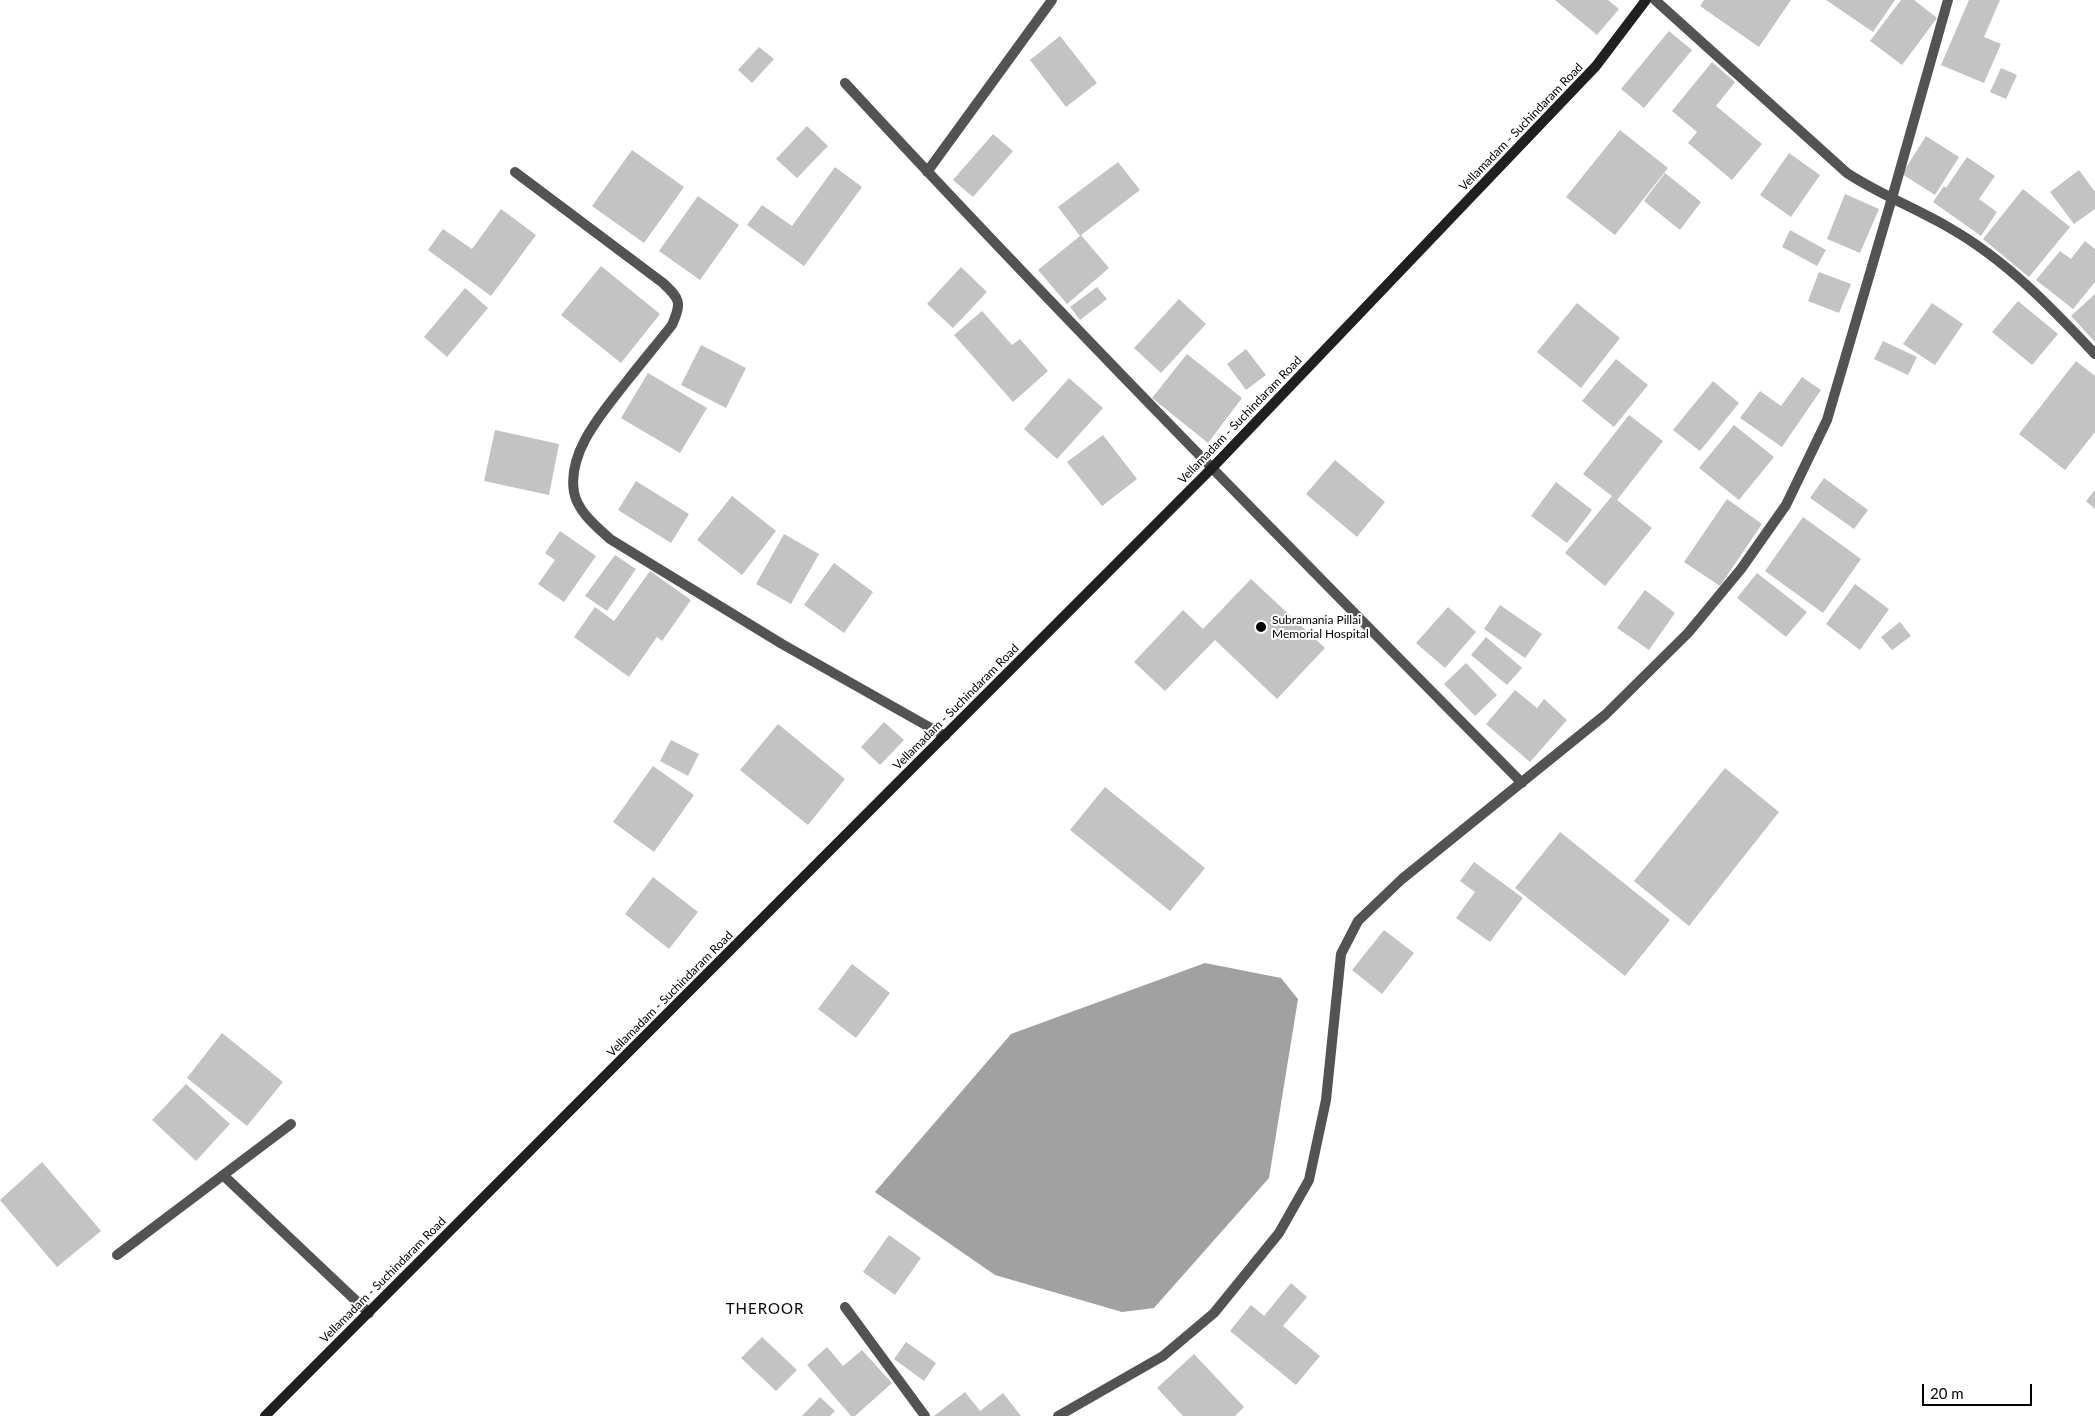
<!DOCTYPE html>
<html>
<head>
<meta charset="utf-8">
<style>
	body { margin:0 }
	#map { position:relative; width:2095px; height:1416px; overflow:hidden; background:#fff; font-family:Lato,sans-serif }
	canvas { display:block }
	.scale { position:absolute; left:1922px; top:1384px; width:110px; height:22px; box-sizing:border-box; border:2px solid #000; border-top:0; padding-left:6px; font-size:15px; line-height:18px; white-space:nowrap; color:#000; -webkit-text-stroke:4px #fff; paint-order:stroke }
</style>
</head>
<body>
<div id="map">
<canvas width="2095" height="1416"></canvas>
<div class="scale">20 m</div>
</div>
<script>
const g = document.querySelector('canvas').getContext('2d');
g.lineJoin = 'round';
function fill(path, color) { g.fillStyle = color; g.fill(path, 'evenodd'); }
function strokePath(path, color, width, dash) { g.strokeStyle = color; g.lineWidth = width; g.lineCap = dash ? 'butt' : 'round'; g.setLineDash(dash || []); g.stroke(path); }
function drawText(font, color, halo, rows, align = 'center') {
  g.font = font + ' Lato,sans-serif'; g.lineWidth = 4; g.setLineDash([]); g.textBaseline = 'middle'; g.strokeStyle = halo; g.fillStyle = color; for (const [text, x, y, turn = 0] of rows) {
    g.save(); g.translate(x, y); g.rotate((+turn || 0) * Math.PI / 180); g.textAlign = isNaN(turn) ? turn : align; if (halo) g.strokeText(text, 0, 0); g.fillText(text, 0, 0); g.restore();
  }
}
const water = new Path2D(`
	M 1205,963 L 1281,978 L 1298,999 L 1269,1178 L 1154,1308 L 1122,1312 L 995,1275 L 875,1192 L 1011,1034 Z`);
const building = new Path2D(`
	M 1555,0 L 1608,0 L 1619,9 L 1597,35 Z
	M 1704,0 L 1791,0 L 1759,47 L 1700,6 Z
	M 1826,0 L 1895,0 L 1873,32 Z
	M 1901,0 L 1914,0 L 1937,18 L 1902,65 L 1870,41 Z
	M 1969,0 L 2000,0 L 1984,37 L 2001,44 L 1984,83 L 1941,65 Z
	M 1669,31 L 1692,50 L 1644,108 L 1621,89 Z
	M 1060,36 L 1097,83 L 1066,107 L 1030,60 Z
	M 759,47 L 774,59 L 752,83 L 738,70 Z
	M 1712,62 L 1735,82 L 1716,106 L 1762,144 L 1732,180 L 1688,143 L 1697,132 L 1672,111 Z
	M 2001,68 L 2017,75 L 2006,99 L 1990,92 Z
	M 807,126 L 828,146 L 797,178 L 776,159 Z
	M 1620,130 L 1668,168 L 1615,235 L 1566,197 Z
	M 993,134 L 1013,151 L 973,197 L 953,180 Z
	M 1926,136 L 1959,157 L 1935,195 L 1902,174 Z
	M 632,150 L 684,187 L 644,243 L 592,206 Z
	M 1789,153 L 1820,175 L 1791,217 L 1760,195 Z
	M 1967,157 L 1995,176 L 1979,199 L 1997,212 L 1981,236 L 1933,202 L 1944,186 L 1946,188 Z
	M 1118,162 L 1140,190 L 1081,235 L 1109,268 L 1067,304 L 1038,270 L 1080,236 L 1058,207 Z
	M 835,167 L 862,187 L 804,266 L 747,225 L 762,205 L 792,226 Z
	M 2079,170 L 2095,192 L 2095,209 L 2074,224 L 2050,192 Z
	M 1665,173 L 1701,202 L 1680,230 L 1644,201 Z
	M 2023,189 L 2070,227 L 2029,277 L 1983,239 Z
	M 1845,194 L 1879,209 L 1860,253 L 1827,239 Z
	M 698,196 L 739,225 L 700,280 L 659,251 Z
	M 501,209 L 536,235 L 491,296 L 428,250 L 443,229 L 472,249 Z
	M 1790,230 L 1826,250 L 1817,266 L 1782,247 Z
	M 2085,241 L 2095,249 L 2095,282 L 2073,309 L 2036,280 L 2060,251 L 2071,259 Z
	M 601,266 L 660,314 L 621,363 L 561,315 Z
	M 961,267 L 987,292 L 953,328 L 927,304 Z
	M 1819,272 L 1851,284 L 1839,313 L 1808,301 Z
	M 1097,287 L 1107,299 L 1080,320 L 1070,307 Z
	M 465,288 L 488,308 L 447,357 L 424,337 Z
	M 2095,294 L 2095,342 L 2071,316 Z
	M 1179,299 L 1206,324 L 1161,373 L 1134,348 Z
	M 2018,301 L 2058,334 L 2032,365 L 1992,332 Z
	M 1577,303 L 1620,338 L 1581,388 L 1537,352 Z
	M 1932,303 L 1963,324 L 1935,365 L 1903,344 Z
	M 982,311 L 1012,345 L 1020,339 L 1048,371 L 1013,402 L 954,335 Z
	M 1883,341 L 1917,357 L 1908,375 L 1874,359 Z
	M 701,345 L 746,368 L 726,408 L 681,385 Z
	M 1246,349 L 1266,375 L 1246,390 L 1227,364 Z
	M 1187,354 L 1242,398 L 1208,443 L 1152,398 Z
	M 1616,359 L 1648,385 L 1614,427 L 1582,401 Z
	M 2076,361 L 2095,376 L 2095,432 L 2065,470 L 2019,434 Z
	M 648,373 L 707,408 L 680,453 L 621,418 Z
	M 1802,377 L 1821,390 L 1782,447 L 1740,418 L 1760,391 L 1781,406 Z
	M 1069,378 L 1103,408 L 1057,459 L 1024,429 Z
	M 1713,381 L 1739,403 L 1700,451 L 1673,430 Z
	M 1629,415 L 1663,441 L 1617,500 L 1652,528 L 1605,586 L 1565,553 L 1612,496 L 1583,474 Z
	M 1734,425 L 1774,457 L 1739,500 L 1699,468 Z
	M 495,430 L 559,444 L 549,495 L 484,481 Z
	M 1103,435 L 1137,479 L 1102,506 L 1067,462 Z
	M 1335,460 L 1385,502 L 1357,537 L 1306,494 Z
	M 1824,478 L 1868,510 L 1854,529 L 1810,498 Z
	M 636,481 L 689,514 L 671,543 L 618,510 Z
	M 1556,482 L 1592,510 L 1567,543 L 1531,516 Z
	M 2095,490 L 2095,509 L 2086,501 Z
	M 732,496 L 776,531 L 742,575 L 697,540 Z
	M 1727,499 L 1762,524 L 1720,586 L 1684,562 Z
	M 1803,517 L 1861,559 L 1823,613 L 1765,571 Z
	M 560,531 L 596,556 L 564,602 L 538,584 L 555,560 L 545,553 Z
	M 784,534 L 819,554 L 791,604 L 756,584 Z
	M 615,555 L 636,569 L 607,611 L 585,596 Z
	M 834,563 L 873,592 L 844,633 L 804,605 Z
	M 650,571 L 691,600 L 662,641 L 657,637 L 629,677 L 574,637 L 595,607 L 614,621 Z
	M 1757,573 L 1807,612 L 1786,637 L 1737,598 Z
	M 1251,579 L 1325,648 L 1277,699 L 1215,640 L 1165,691 L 1134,662 L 1183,610 L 1203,629 Z
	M 1855,584 L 1889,609 L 1860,650 L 1826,624 Z
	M 1645,590 L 1675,613 L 1649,650 L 1617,628 Z
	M 1500,605 L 1542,634 L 1525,658 L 1484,629 Z
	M 1448,607 L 1476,632 L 1445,668 L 1416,643 Z
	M 1900,622 L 1911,636 L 1892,650 L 1881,637 Z
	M 1486,637 L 1522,668 L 1507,685 L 1471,655 Z
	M 1466,663 L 1497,695 L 1475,716 L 1444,684 Z
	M 1515,690 L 1537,708 L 1544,699 L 1567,720 L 1530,762 L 1486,724 Z
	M 884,722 L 904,740 L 880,765 L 861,747 Z
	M 778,724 L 845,779 L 808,825 L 740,770 Z
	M 671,740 L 699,754 L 688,776 L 660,761 Z
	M 653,766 L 694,795 L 654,852 L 613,822 Z
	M 1725,768 L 1779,812 L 1689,926 L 1634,881 Z
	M 1105,787 L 1205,868 L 1170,911 L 1070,830 Z
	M 1560,832 L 1670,920 L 1625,976 L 1515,888 Z
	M 1474,862 L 1523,898 L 1490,942 L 1456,918 L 1475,892 L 1460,881 Z
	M 653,877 L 698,912 L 669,949 L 625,914 Z
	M 1384,930 L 1414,953 L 1382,994 L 1352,970 Z
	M 852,964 L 890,993 L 856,1038 L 818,1009 Z
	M 222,1033 L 283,1082 L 247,1126 L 187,1078 Z
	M 186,1084 L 230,1124 L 196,1161 L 152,1120 Z
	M 42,1162 L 101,1231 L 57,1267 L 0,1200 Z
	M 889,1235 L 921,1258 L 895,1295 L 863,1272 Z
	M 1291,1283 L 1307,1297 L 1283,1326 L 1320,1356 L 1296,1385 L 1230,1331 L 1251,1305 L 1264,1316 Z
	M 762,1337 L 797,1370 L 776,1391 L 741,1358 Z
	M 906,1342 L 936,1363 L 924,1381 L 894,1359 Z
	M 827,1347 L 843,1366 L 862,1350 L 892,1383 L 855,1416 L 851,1416 L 807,1365 Z
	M 1194,1354 L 1244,1407 L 1235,1416 L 1183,1416 L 1157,1388 Z
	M 965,1392 L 980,1411 L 1003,1393 L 1021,1416 L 934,1416 Z
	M 820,1397 L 835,1411 L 830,1416 L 802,1416 Z`);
const street = new Path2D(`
	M 1655,0 L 1847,173 C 1879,194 1915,208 1948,227 C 2005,259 2051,307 2095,354
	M 845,83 C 1065,321 1294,552 1522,783
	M 515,172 L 663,283 C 680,299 682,302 672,325 C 657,344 642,362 627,381 C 604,411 567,451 574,492 C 577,511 597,527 610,539 L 782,644 L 945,736
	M 927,172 L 1052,0
	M 223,1175 L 369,1313
	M 117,1255 L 291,1124
	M 845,1307 L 925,1416
	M 1058,1416 L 1163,1356 L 1214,1313 L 1279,1233 L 1309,1180 L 1326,1100 L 1341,954 L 1358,921 L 1402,879 L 1605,715 L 1688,633 L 1741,569 L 1786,505 L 1827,420 L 1892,198 L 1948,0`);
const secondary = new Path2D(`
	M 265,1416 L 1212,468 L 1596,66 L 1646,0`);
const markers = [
	[1261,627,6,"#000"]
];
const streetNames = [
	["Vellamadam - Suchindaram Road",1521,127,-46],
	["Vellamadam - Suchindaram Road",1240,420,-46],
	["Vellamadam - Suchindaram Road",956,707,-45],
	["Vellamadam - Suchindaram Road",670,994,-45],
	["Vellamadam - Suchindaram Road",383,1280,-45]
];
const poiNames = [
	["Subramania Pillai",1272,620],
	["Memorial Hospital",1272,634]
];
const quarterNames = [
	["THEROOR",765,1309]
];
fill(water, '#a1a1a1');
fill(building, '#c3c3c3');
strokePath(street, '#535353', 10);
strokePath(secondary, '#202020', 10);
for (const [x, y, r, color] of markers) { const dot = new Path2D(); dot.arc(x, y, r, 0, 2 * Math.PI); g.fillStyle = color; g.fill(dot); strokePath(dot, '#fff', 2); }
drawText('12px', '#000', '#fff', streetNames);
drawText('12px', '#000', '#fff', poiNames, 'left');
g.letterSpacing = '1px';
drawText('15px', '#000', '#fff', quarterNames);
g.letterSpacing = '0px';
</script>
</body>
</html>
